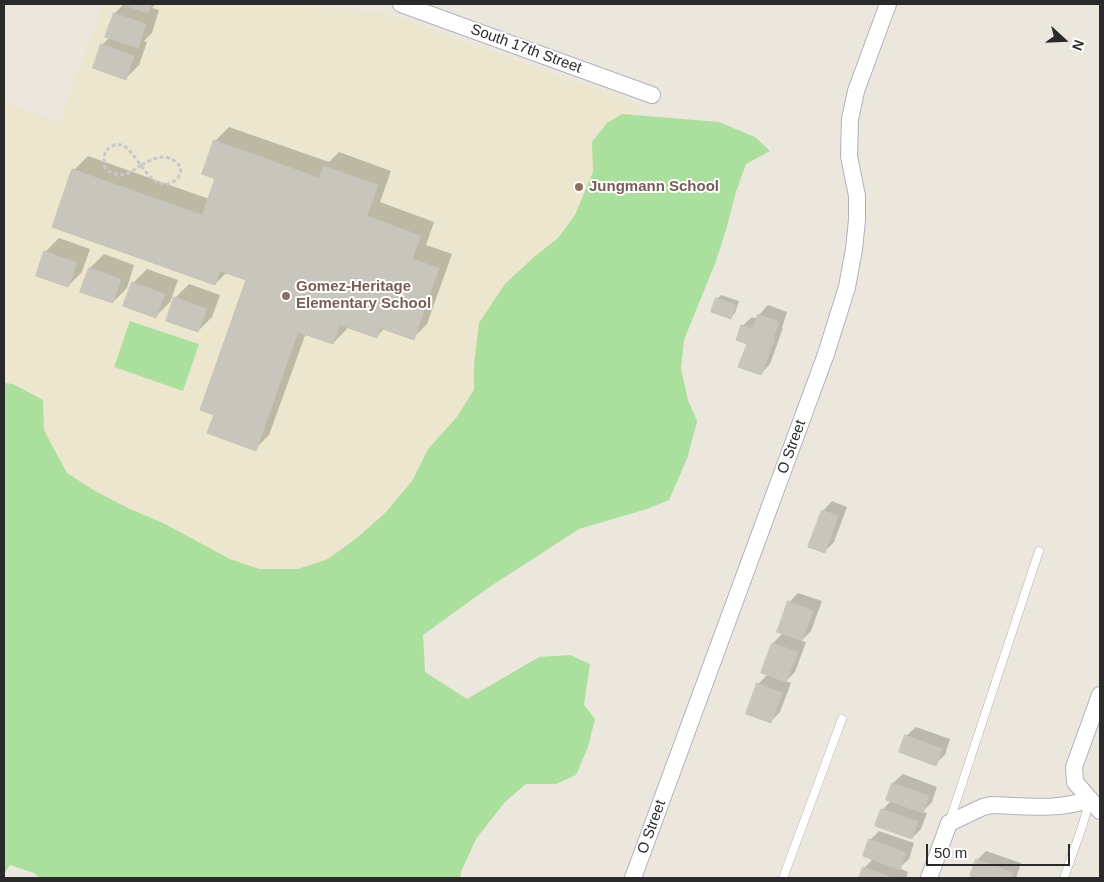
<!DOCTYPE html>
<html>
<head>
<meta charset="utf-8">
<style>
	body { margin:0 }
	#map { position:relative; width:1104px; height:882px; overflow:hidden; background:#ebe7dd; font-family:Helvetica,sans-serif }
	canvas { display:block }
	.frame { position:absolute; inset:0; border:5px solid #2a2a2a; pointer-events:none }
	.north { position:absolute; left:1039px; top:15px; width:50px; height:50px; -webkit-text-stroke:4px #fff; paint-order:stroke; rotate:110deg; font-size:14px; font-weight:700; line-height:20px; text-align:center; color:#2a2a2a }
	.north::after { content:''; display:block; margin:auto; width:18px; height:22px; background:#2a2a2a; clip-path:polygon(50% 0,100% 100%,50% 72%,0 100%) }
	.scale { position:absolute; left:926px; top:844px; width:144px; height:22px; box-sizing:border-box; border:2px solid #2a2a2a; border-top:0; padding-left:6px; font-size:15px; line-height:18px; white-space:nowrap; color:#2a2a2a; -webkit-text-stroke:4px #fff; paint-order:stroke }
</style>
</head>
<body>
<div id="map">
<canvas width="1104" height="882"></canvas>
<div class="frame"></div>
<div class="north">N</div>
<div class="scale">50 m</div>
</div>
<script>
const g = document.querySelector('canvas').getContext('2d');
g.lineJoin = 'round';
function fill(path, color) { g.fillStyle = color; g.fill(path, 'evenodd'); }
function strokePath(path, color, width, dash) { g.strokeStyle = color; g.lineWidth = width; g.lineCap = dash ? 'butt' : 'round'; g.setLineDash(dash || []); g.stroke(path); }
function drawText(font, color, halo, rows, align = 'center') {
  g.font = font + ' Helvetica,sans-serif'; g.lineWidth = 4; g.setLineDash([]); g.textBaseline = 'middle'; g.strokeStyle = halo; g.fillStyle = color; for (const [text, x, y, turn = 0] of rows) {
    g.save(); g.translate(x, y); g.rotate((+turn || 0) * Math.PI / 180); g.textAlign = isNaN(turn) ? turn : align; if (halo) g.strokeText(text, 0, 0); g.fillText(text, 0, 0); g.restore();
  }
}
const education = new Path2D(`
	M 103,4 L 302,4 L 338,10 L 358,10 L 382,13 L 413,23 L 640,105 L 501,470 L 271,597 L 4,502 L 4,105 L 5,102 L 60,122 Z`);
const green = new Path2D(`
	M 622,114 L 719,122 L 755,137 L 770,151 L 746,164 L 736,192 L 726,230 L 716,261 L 684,340 L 681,369 L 688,400 L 697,421 L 687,459 L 669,500 L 647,509 L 579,529 L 488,588 L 423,635 L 425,672 L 467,699 L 539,657 L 570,655 L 590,664 L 584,705 L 595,719 L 588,747 L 576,775 L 556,784 L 526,784 L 505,802 L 476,839 L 461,872 L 460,878 L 39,878 L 34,873 L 10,865 L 4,874 L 4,383 L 13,384 L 43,400 L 44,430 L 54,449 L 67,473 L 95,491 L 130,509 L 163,523 L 230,559 L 259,569 L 298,569 L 328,559 L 358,537 L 386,512 L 412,481 L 428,449 L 456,418 L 474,390 L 474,365 L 479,323 L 505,284 L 534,257 L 558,238 L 575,215 L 593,172 L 592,142 L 607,123 Z
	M 130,321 L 199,344 L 183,391 L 114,367 Z`);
const shadow = new Path2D(`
	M 124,4 L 156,4 L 152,8 L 159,10 L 152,33 L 144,41 L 147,42 L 139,65 L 125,79 L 102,45 L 110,37 L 115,13 Z
	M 229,127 L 329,162 L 339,152 L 391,171 L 380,202 L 434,222 L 426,245 L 452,254 L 427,324 L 413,338 L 385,328 L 376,337 L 347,326 L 347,329 L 333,343 L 306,333 L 269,435 L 255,449 L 215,414 L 248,279 L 227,272 L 215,284 L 74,170 L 88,156 L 209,199 L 217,178 L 215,141 Z
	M 59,238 L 90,249 L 82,272 L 68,286 L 45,252 Z
	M 104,254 L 134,265 L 127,288 L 113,302 L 82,291 L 90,268 Z
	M 147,269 L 178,280 L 170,302 L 156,316 L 133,283 Z
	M 189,284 L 220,295 L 212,317 L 198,331 L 175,298 Z
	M 721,295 L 739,301 L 735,313 L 731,317 L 717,299 Z
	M 768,305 L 787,312 L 782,328 L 783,328 L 770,364 L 761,374 L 748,344 L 742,326 L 752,317 L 757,319 L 759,315 Z
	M 832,501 L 847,507 L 834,542 L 824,552 L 823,511 Z
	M 798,593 L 822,601 L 811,631 L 801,641 L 806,642 L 795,672 L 786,681 L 791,683 L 780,712 L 771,721 L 758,684 L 768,674 L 763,672 L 773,643 L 783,633 L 789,602 Z
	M 916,727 L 950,739 L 945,755 L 935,764 L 906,736 Z
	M 903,774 L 937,787 L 932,802 L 922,812 L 927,813 L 921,829 L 912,838 L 882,810 L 892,800 L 888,799 L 893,783 Z
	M 879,831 L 914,843 L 909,859 L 899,868 L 908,872 L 906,878 L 860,878 L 864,868 L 873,859 L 870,840 Z
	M 986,851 L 1021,863 L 1016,878 L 980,878 L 971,875 L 977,860 Z`);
const building = new Path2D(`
	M 121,4 L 152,4 L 148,13 Z
	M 114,13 L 146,24 L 138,48 L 105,37 Z
	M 101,44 L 134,56 L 126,80 L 93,68 Z
	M 214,140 L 319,178 L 324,166 L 378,185 L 367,216 L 421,236 L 412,259 L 439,268 L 414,340 L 380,328 L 377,338 L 340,325 L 333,344 L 298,332 L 256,451 L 207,433 L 214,415 L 200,410 L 246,280 L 220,271 L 215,285 L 52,227 L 72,169 L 202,215 L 215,179 L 202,174 Z
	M 44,251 L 77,263 L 68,287 L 36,276 Z
	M 89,268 L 121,279 L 113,303 L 80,292 Z
	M 132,282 L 165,294 L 156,318 L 123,306 Z
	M 174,297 L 207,309 L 198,332 L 166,321 Z
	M 716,298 L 736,305 L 731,319 L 711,312 Z
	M 758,314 L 779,322 L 773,337 L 775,338 L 761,375 L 738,367 L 747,344 L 736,340 L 741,325 L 752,329 Z
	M 822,510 L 838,516 L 825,553 L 808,547 Z
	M 788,601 L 813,611 L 802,641 L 777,632 Z
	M 772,643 L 798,652 L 786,682 L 761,673 Z
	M 757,683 L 782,693 L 771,723 L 746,714 Z
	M 905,735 L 942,749 L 936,766 L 899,752 Z
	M 892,783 L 929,796 L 923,813 L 886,800 Z
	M 881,809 L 918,822 L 912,839 L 875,826 Z
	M 869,839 L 906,853 L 900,870 L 863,856 Z
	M 976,859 L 1013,873 L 1011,878 L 976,878 L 970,876 Z
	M 863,867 L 892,878 L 859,878 Z`);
const path = new Path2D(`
	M 141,165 C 129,174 119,180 105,168 C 104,160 103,152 110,147 C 134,131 144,194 171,183 C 178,180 180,175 181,168 C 169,151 157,157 141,165`);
const lane = new Path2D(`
	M 950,820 L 1039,551
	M 783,878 L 842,719
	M 1064,878 L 1082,827 L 1090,799`);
const street = new Path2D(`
	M 401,4 L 652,95
	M 1100,695 L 1074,767 L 1075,782 L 1100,811
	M 633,878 L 826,354 L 847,287 L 854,249 L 857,220 L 857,196 L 849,156 L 850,119 L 856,91 L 888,4
	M 929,878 L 949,823 L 983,807 L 991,805 C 1023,806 1059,811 1090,799`);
const markers = [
	[579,187,5,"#8d6e63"],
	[286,296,5,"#8d6e63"]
];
const streetNames = [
	["South 17th Street",526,49,20],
	["O Street",792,447,-70],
	["O Street",652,827,-70]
];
const educationNames = [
	["Jungmann School",589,187],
	["Gomez-Heritage",296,287],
	["Elementary School",296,304]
];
fill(education, '#ece6ce');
fill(green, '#abdf9d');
fill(shadow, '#0003');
fill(building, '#c7c5bc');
strokePath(building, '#c7c3b7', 1);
strokePath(lane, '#b1b1bd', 9);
strokePath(street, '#b1b1bd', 18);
strokePath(path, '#c8c8c8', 3, [4, 2.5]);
strokePath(lane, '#fff', 8);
strokePath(street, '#fff', 16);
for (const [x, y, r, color] of markers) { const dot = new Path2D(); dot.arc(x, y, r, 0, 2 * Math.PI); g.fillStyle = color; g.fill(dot); strokePath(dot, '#fff', 2); }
drawText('15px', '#2a2a2a', '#fff', streetNames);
drawText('bold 15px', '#785e54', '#fff', educationNames, 'left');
</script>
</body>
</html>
